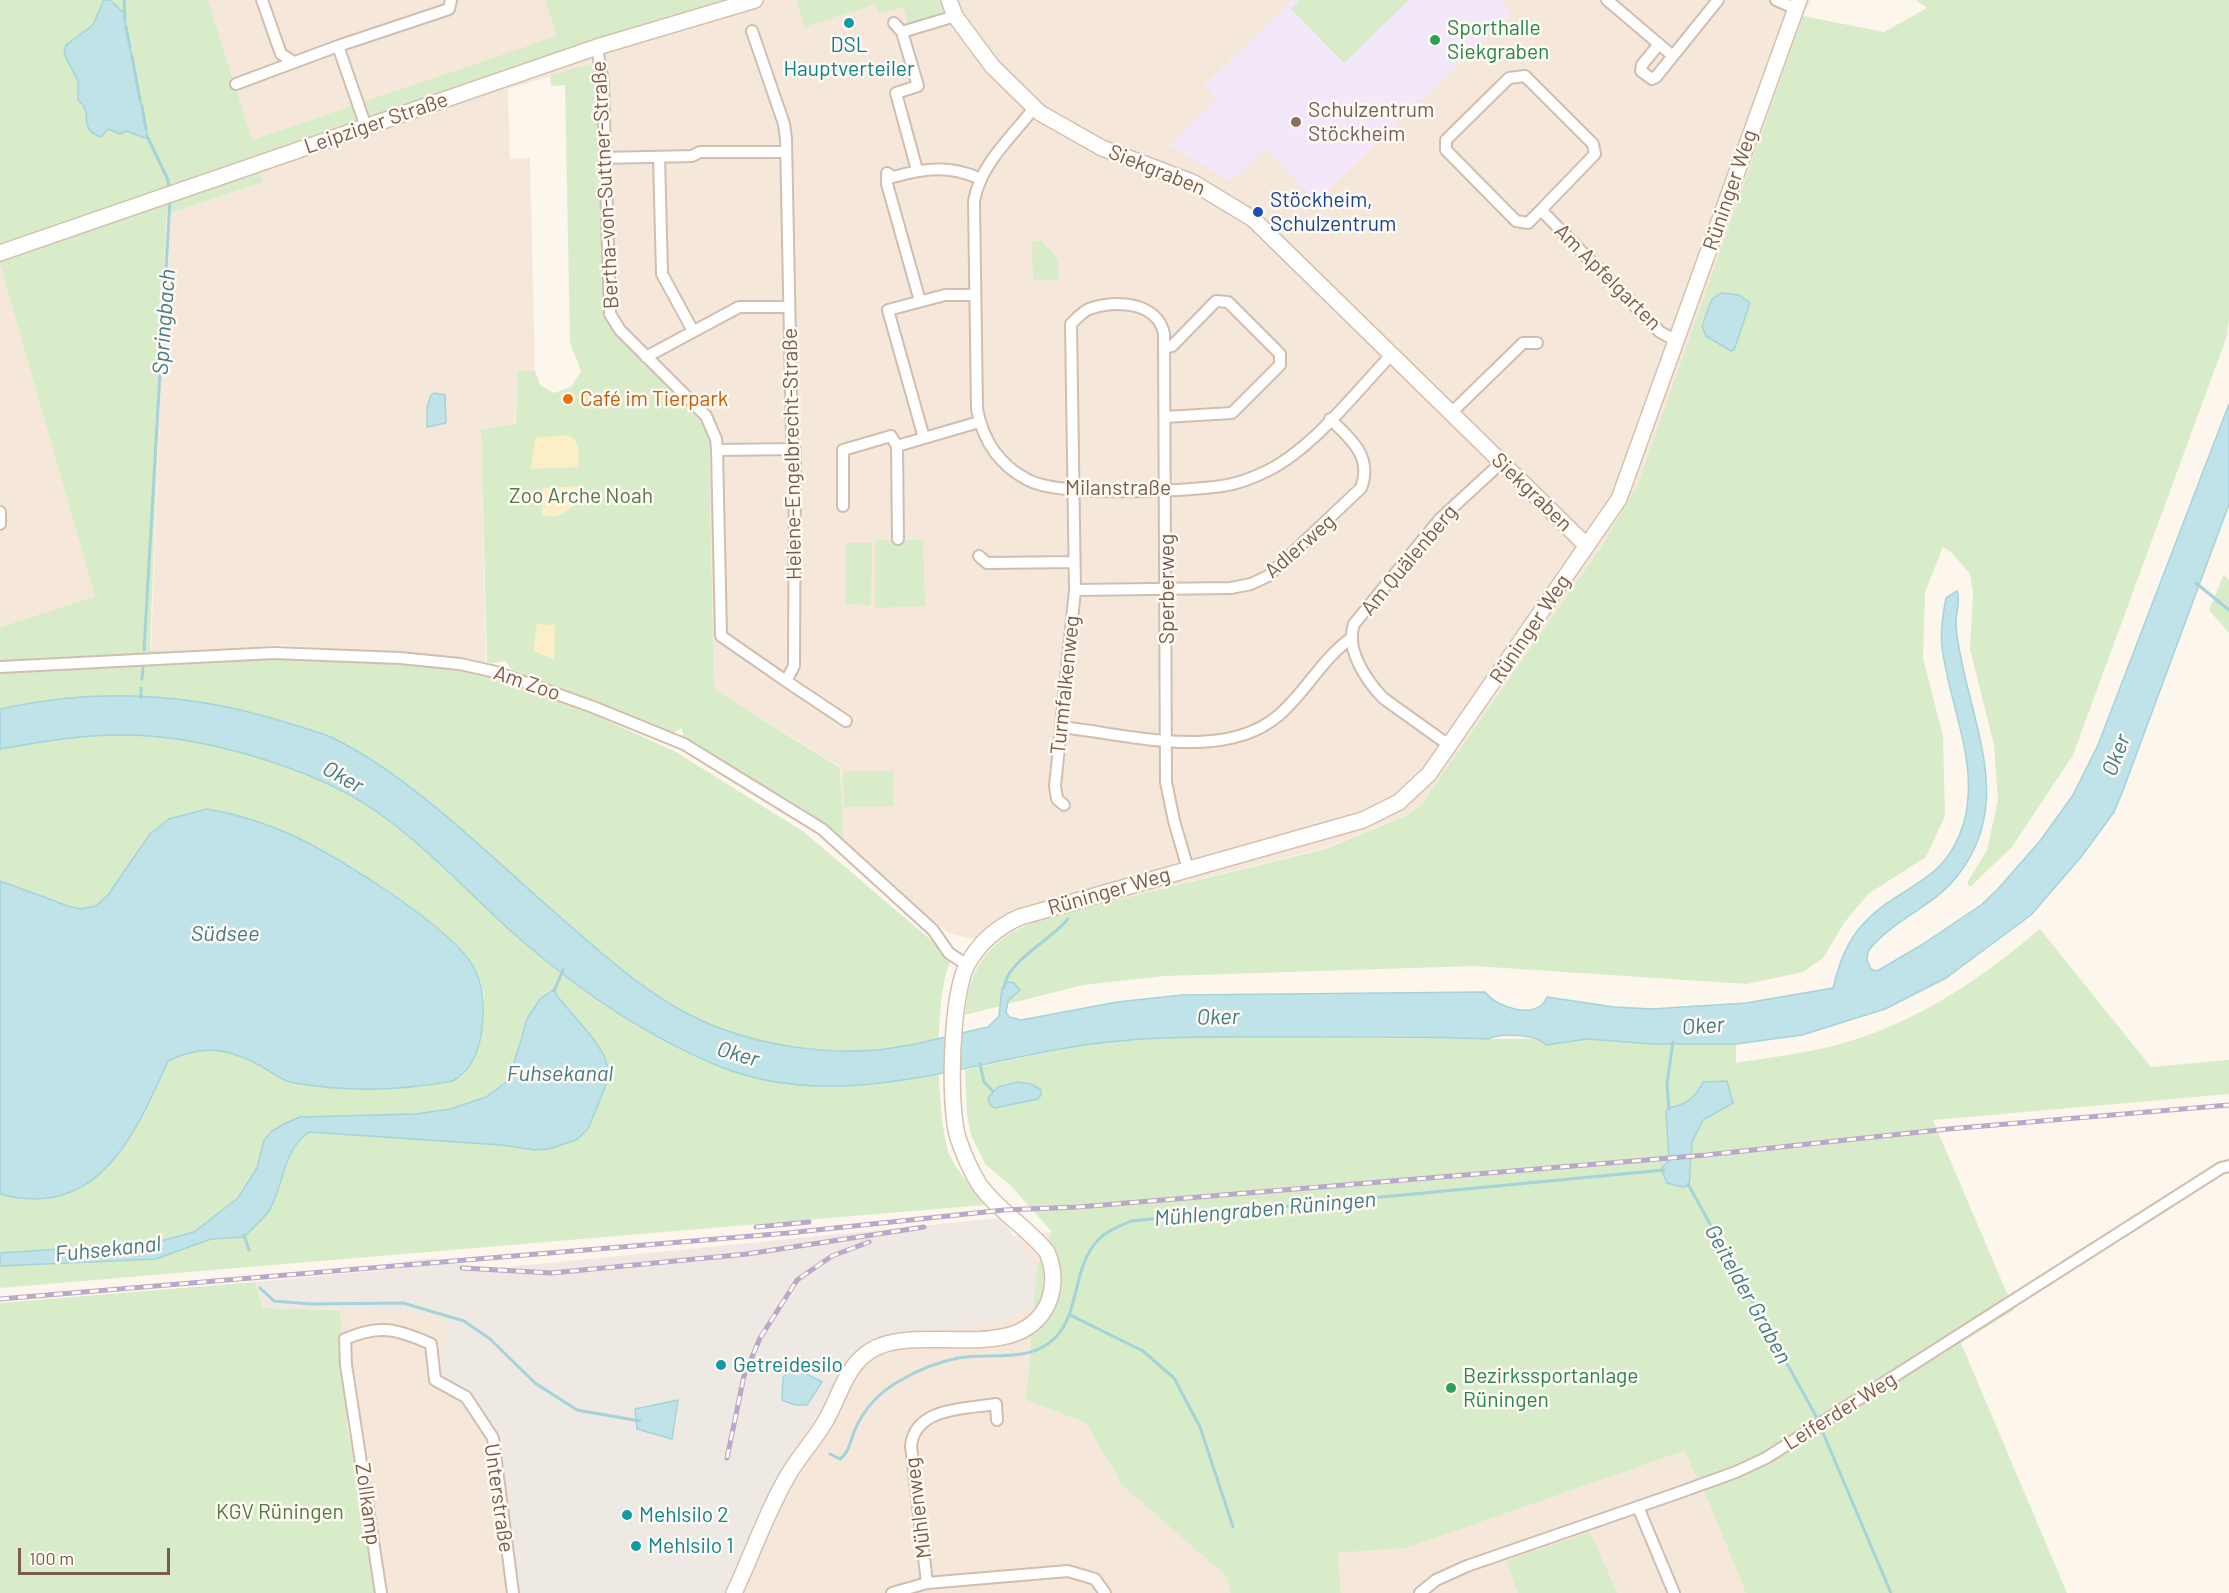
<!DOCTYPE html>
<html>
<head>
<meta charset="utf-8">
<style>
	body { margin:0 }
	#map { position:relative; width:2229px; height:1593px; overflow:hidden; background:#fdf6ec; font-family:Barlow,sans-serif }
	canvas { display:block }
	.scale { position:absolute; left:18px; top:1548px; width:152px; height:27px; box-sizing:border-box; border:3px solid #7a5c4d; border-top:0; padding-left:8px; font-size:18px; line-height:21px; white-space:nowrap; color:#7a5c4d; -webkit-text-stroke:4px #fffaf3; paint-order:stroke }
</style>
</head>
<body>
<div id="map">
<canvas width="2229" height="1593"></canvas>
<div class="scale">100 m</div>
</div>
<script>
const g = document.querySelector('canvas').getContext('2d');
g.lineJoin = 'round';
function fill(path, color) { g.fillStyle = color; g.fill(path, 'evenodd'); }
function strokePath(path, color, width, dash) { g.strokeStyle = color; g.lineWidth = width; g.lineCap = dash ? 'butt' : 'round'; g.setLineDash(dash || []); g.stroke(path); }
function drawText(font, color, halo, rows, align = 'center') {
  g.font = font + ' Barlow,sans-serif'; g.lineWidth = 5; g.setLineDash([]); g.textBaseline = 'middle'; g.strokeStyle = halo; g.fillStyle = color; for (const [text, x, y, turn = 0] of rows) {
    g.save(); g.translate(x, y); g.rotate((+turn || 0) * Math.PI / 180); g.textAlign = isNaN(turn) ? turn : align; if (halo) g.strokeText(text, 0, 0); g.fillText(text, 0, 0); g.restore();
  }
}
const residential = new Path2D(`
	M 208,0 L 1811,0 L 1803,16 L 1638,486 L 1599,550 L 1422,803 L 1407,815 L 1325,848 L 1043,918 L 1017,929 L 987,950 L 980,941 L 948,933 L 844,845 L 840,767 L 714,689 L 709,436 L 704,425 L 611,325 L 604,307 L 595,63 L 508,89 L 510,159 L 530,158 L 535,371 L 517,371 L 515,423 L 481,430 L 486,664 L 435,657 L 281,645 L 189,652 L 151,651 L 166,215 L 263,182 Z
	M 0,266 L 95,596 L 0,627 Z
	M 1052,1232 L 1037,1267 L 1026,1400 L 1086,1423 L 1122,1485 L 1228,1577 L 1231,1593 L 377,1593 L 348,1422 L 339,1297 Z
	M 1684,1451 L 1704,1491 L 1746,1593 L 1341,1593 L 1338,1553 L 1407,1548 Z`);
const industrial = new Path2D(`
	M 1001,1218 L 1037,1267 L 1036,1308 L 999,1321 L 878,1336 L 842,1371 L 781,1470 L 729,1593 L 518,1593 L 498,1435 L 468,1395 L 438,1378 L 448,1322 L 414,1311 L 263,1308 L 255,1282 L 405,1268 L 405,1261 L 433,1258 L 456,1264 L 498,1268 Z`);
const education = new Path2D(`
	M 1292,0 L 1499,0 L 1512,13 L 1316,202 L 1265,149 L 1231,181 L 1170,146 L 1217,99 L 1204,85 Z`);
const green = new Path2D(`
	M 0,0 L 208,0 L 252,140 L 557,36 L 545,0 L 744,0 L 257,162 L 263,182 L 166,215 L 150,650 L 415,663 L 492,674 L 586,711 L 676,752 L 804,832 L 952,958 C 933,992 937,1112 948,1151 C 953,1166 974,1190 984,1205 L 0,1288 L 0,1266 L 156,1259 L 211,1239 L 244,1237 C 252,1228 264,1219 270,1209 C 285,1182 282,1152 309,1132 L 501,1145 L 517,1148 L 604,1055 L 557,996 L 554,990 L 549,991 C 534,1005 524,1022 519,1042 C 516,1054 516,1071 508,1081 C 477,1120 348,1119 300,1117 L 272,1131 L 264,1140 L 257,1168 L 238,1198 L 194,1232 L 153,1243 L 0,1253 L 0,1194 C 99,1221 135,1135 168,1060 L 199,1048 L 238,1054 L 290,1083 L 330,1088 L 419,1087 L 453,1081 L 463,1076 L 481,1036 L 484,996 L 480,981 L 434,924 L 343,864 L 295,836 L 150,834 L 108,895 L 96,906 L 80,909 L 68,906 L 0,881 L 0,627 L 95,596 L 0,265 Z
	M 796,0 L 945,0 L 950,12 L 909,26 L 903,7 L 879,14 L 875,4 L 805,27 Z
	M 1300,0 L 1409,0 L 1344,63 L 1291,9 Z
	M 1916,0 L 2229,0 L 2229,318 L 2227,336 L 2073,755 L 2012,847 L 1970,887 L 1967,883 L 1987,850 L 1998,800 L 1994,745 L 1970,649 L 1973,593 L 1970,574 L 1951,552 L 1943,547 L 1925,592 L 1923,658 L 1943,736 L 1945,816 L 1926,857 L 1868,894 L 1844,923 L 1823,958 L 1803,972 L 1747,984 L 1474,966 L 1164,976 L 1083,985 L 965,1015 C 970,960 993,938 1043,918 L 1325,849 L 1408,815 L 1422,803 L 1599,550 L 1637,487 L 1803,16 L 1884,32 L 1927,8 Z
	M 595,63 L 604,307 L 611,325 L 704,425 L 709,436 L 714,689 L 840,768 L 844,845 L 803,809 L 683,736 L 682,728 L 671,734 L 512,670 L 505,661 L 487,664 L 481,430 L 516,423 L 517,371 L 535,371 L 540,385 L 554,393 L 571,387 L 581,371 L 570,343 L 565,85 L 551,86 L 550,75 Z
	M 1032,241 L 1041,241 L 1058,259 L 1059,280 L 1033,280 Z
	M 875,540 L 923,540 L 925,606 L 875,608 Z
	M 846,543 L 872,543 L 871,605 L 846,604 Z
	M 2224,574 L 2229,580 L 2229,633 L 2209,610 Z
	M 843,771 L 893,771 L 893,806 L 844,807 Z
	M 2040,929 L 2151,1067 L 2229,1060 L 2229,1094 L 1933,1120 L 2014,1310 L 1961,1343 L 2067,1593 L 1746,1593 L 1704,1491 L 1684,1451 L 1407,1548 L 1338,1553 L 1341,1593 L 1231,1593 L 1227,1577 L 1122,1485 L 1086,1423 L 1026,1400 L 1037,1267 L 1052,1232 L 1011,1186 L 986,1165 L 971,1135 L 967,1115 L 965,1070 L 1076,1046 L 1119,1041 L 1192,1037 L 1540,1039 L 1546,1045 L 1587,1039 L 1652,1044 L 1736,1044 L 1736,1063 C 1772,1057 1809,1053 1844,1043 C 1918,1022 1982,978 2040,929 Z
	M 255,1282 L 263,1308 L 340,1310 L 347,1423 L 377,1593 L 0,1593 L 0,1303 Z
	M 1590,1532 L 1617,1593 L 1518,1593 L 1507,1561 Z`);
const sand = new Path2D(`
	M 566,435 C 581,439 578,455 579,467 L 531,469 L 535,438 Z
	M 584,486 C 579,504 562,522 542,515 L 543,488 Z
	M 537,624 L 555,625 L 554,659 L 533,651 Z`);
const water = new Path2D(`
	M 104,0 L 110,0 L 123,12 L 148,139 L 126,131 L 120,134 L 108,129 L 101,137 C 76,128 95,113 78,100 L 78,81 L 64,54 L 66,45 L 93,25 Z
	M 1721,293 L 1739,295 L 1750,303 L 1734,350 L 1731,351 L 1706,336 L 1702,326 L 1712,299 Z
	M 434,393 L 445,395 L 446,423 L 427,427 L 427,407 L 431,395 Z
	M 2229,404 L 2229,504 L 2122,793 L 2114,812 L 2081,857 L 2031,915 L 1946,978 L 1885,1009 L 1802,1035 L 1736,1044 L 1652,1044 L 1587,1039 L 1546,1045 C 1537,1034 1499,1033 1488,1039 C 1421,1036 1354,1037 1287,1037 C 1231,1037 1175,1036 1119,1041 C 986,1052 848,1120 716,1065 C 644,1035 580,991 521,940 C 473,898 430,849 377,812 C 313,767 198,734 119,735 C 79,735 40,742 0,749 L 0,709 C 97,687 194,693 288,723 C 303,728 321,732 335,739 C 410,776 488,854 551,909 C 604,955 656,1005 722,1029 C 768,1046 825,1054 874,1050 C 912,1047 951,1035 988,1027 L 999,1016 L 1002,988 L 1007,982 L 1014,983 L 1020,990 L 1008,1001 L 1006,1012 L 1009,1017 L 1021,1020 L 1117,1002 L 1182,995 L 1485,992 C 1497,1008 1538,1021 1547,997 L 1614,1007 L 1652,1009 L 1746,1003 L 1833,988 C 1839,964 1846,942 1864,923 C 1901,883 1946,885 1964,822 C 1980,763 1949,705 1942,647 C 1940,631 1943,613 1946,598 L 1957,591 C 1961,601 1956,611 1956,622 C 1956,632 1958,643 1960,653 C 1974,730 2013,805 1958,875 C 1934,907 1893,919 1868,951 L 1867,960 L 1871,969 L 1877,971 L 1920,946 L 1981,905 L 1997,890 L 2040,841 L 2073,795 L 2098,745 Z
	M 207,809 C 237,814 266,823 294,836 C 336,855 451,927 473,966 C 484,986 484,1005 482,1028 C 480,1048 472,1071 453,1081 C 400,1091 347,1092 294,1083 C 284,1082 274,1074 266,1069 C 232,1049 204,1043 168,1061 C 135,1134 99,1221 0,1194 L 0,881 L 68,906 L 80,909 L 96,906 L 108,895 L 150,834 L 169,819 Z
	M 554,989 L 557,996 L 592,1037 L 604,1055 L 609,1071 L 604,1090 L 588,1129 L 576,1140 L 549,1149 L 535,1150 L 501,1145 L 309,1132 C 282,1151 285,1182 270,1209 C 264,1219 252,1228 244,1237 L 211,1239 L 156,1259 L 0,1266 L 0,1253 L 153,1243 L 194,1232 L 238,1198 L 257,1168 L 264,1140 L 272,1131 L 286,1123 L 300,1117 L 416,1114 L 450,1109 L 486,1097 L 509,1080 L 527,1019 L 540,999 Z
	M 1727,1081 L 1733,1103 L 1703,1120 L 1692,1142 L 1689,1186 L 1683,1187 L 1667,1183 L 1661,1169 L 1669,1160 L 1666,1112 L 1668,1108 C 1686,1105 1695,1098 1703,1082 Z
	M 1018,1082 L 1031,1084 L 1041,1090 L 1041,1095 L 1038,1099 L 995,1108 L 990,1105 L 988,1098 L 998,1087 Z
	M 799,1370 L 822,1382 L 807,1405 L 795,1405 L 782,1400 L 783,1378 L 788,1371 Z
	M 678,1400 L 672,1439 L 637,1429 L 635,1409 Z`);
const stream = new Path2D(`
	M 124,0 L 125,20
	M 126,27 L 130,47
	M 132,56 L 140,100
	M 142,106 L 146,129
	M 147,136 L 168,180 L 169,190
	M 2196,583 L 2229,610
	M 144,650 L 170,200
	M 142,679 L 143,667
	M 141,698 L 141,688
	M 1004,988 C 1006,962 1051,940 1068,919
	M 554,991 L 563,970
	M 980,1064 L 984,1082 L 993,1091
	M 1669,1109 L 1667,1084 L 1673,1042
	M 1688,1184 L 1817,1418
	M 244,1235 L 249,1250
	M 260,1288 L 274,1301 L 311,1304 L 403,1303 L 464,1321 L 490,1339 L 535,1383 L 577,1410 L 640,1421
	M 1070,1315 L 1143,1351 L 1174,1378 L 1200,1427 L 1233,1527
	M 1823,1433 L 1891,1593
	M 830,1454 L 840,1459 C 849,1453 850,1442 854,1432 C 864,1407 880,1391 903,1379 C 920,1369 939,1362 958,1358 C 990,1352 1029,1364 1055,1338 C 1081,1311 1072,1266 1099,1239 C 1108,1230 1120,1226 1131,1221 L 1664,1170`);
const street = new Path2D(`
	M 262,0 L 281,54 L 294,62
	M 1607,0 L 1673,56
	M 1776,0 L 1794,8
	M 894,23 L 902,32 L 955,16
	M 752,31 L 784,124 L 786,139 L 792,439 L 795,449 L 794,666 L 786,681 L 846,721
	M 902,32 L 918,86 L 896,93 L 917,170
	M 1659,44 L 1642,65 L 1641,71 L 1652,79 L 1656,77 L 1718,0
	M 338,46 L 366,127
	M 597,47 L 603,83 L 610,314 L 620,330 L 706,416 L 716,439 L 717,450 L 721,636 L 786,681
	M 236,84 L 338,46 L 449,9 L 451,0
	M 1034,108 C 1011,138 981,163 974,201 L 977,409 C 983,441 999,465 1028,480 C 1059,497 1184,491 1222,486 C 1238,484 1255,477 1269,470 C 1315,446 1356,392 1392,354
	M 659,157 L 662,274 L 693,331
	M 604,158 L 692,156 L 700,152 L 786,152
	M 1541,210 L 1595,154 L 1593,144 L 1525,76 L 1509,78 L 1446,140 L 1446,150 L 1516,221 L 1528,223 L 1541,210 L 1660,332 L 1677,341
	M 920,301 L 887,184 L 887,173 L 893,177 C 925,168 949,165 981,179
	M 1164,348 L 1172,346 L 1216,301 L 1228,302 L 1280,354 L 1280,365 L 1232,413 L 1165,417
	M 646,357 L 739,307 L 788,307
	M 1451,413 L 1523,343 L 1537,343
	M 924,438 L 888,310 L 945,295 L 975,295
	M 897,446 L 898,539
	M 717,450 L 795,449
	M 843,506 L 843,450 L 891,436 L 897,446 L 979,422
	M 0,512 L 0,524
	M 979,556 L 987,563 L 1074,562
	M 1075,590 L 1231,588 L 1251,584 L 1268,576 L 1361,488 C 1373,457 1351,439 1330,419
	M 0,667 L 274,653 L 400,658 L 460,664 L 496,672 L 593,707 L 684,744 L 822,829 L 933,930 L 949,953 L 967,965
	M 1061,727 C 1127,734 1224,763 1279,715 C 1306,692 1321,660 1350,639
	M 1450,746 L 1383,698 C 1366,680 1345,649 1354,624 L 1440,519 L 1502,462
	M 1064,805 L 1057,799 L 1055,786 L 1075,590 L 1071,324 C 1077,318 1082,312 1089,309 C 1115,299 1158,302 1164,334 L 1166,782 L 1174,821 L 1188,869
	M 1638,1507 L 1674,1593
	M 927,1583 L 911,1446 C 915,1407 965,1409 996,1404 L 997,1420
	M 381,1593 L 346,1365 L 345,1339 C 380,1324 397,1329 431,1344 L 435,1380 L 466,1397 L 493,1438 L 513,1593
	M 892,1593 L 927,1583 L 1068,1571 L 1095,1579 L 1105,1593
	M 1420,1593 L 1436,1580 L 1467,1566 L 1675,1494 L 1736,1472 L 1766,1458 L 2221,1168 L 2229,1166`);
const secondary = new Path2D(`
	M 949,0 L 955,16 L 992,66 L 1040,113 L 1102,148 L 1192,182 L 1253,219 L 1587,546
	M 0,253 L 597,47 L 755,0
	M 734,1593 C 753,1553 767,1510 790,1472 C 801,1454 816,1438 826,1420 C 840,1396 845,1367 870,1351 C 918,1320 1021,1369 1049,1301 C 1055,1284 1054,1268 1047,1252 C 1027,1227 997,1210 979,1184 C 971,1171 963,1153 958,1138 C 948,1105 951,996 967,965 C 979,943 997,927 1020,917 L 1363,820 L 1399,802 L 1429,774 L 1619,499 L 1799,0`);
const rail = new Path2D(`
	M 756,1227 L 809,1222
	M 462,1268 L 552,1273 L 747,1254 L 924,1227
	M 0,1299 L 788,1233 L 1004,1210 L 1078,1207 L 1706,1155 L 1948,1129 L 2229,1105
	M 727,1458 L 744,1376 L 760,1338 L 797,1280 L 832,1256 L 869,1242`);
const markers = [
	[849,23,6,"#0f9aa8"],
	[1435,40,6,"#2e9e5b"],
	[1296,122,6,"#8d6e63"],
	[1258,212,6,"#1a4fb4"],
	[568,399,6,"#e8710a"],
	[721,1365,6,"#0f9aa8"],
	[1451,1388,6,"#2e9e5b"],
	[627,1515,6,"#0f9aa8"],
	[636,1546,6,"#0f9aa8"]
];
const leisureNames = [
	["Sporthalle",1447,28],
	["Siekgraben",1447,52],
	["Bezirkssportanlage",1463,1376],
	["Rüningen",1463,1400]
];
const cultureNames = [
	["DSL",849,45,"center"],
	["Hauptverteiler",849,69,"center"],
	["Getreidesilo",733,1365],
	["Mehlsilo 2",639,1515],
	["Mehlsilo 1",648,1546]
];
const educationNames = [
	["Schulzentrum",1308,110],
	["Stöckheim",1308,134]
];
const streetNames = [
	["Leipziger Straße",376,123,-19],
	["Siekgraben",1157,170,22],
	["Bertha-von-Suttner-Straße",605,185,-93],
	["Rüninger Weg",1730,190,-71],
	["Am Apfelgarten",1608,277,45],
	["Helene-Engelbrecht-Straße",792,454,-91],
	["Milanstraße",1118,488],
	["Siekgraben",1532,492,44],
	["Adlerweg",1300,546,-41],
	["Am Quälenberg",1409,560,-50],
	["Sperberweg",1167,589,-90],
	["Rüninger Weg",1530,629,-56],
	["Am Zoo",527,683,19],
	["Turmfalkenweg",1065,685,-84],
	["Rüninger Weg",1109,891,-16],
	["Leiferder Weg",1840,1411,-32],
	["Unterstraße",499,1498,82],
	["Zollkamp",368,1504,82],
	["Mühlenweg",918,1508,-97]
];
const transitNames = [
	["Stöckheim,",1270,200],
	["Schulzentrum",1270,224]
];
const foodNames = [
	["Café im Tierpark",580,399]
];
const parkNames = [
	["Zoo Arche Noah",581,496],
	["KGV Rüningen",280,1512]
];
const waterNames = [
	["Springbach",164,322,-86],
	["Oker",2116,755,-69],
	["Oker",343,777,29],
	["Südsee",225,934],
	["Oker",1218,1017,-1],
	["Oker",1703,1026,-4],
	["Oker",738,1054,16],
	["Fuhsekanal",560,1074],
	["Mühlengraben Rüningen",1265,1209,-5],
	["Fuhsekanal",108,1249,-6],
	["Geitelder Graben",1748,1294,61]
];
fill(residential, '#f5e8da');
fill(industrial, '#efe9e4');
fill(education, '#f3e8fa');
fill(green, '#d8ecc9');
fill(sand, '#fcefc7');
fill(water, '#bfe3e8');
strokePath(water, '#a5d3da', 1.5);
strokePath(stream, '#a5d3da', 3);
strokePath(street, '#d1beb0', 14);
strokePath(secondary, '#d6c0b0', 18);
strokePath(street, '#fff', 10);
strokePath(secondary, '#fff', 15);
strokePath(rail, '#b9a8c9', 5);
strokePath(rail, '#fffaf3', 3, [9]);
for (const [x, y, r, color] of markers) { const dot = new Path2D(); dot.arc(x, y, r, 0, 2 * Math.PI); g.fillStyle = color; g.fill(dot); strokePath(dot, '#fffaf3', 2); }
drawText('21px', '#27864d', '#fffaf3', leisureNames, 'left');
drawText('21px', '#0d838f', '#fffaf3', cultureNames, 'left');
drawText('21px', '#785e54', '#fffaf3', educationNames, 'left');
drawText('21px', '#7a5c4d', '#fffaf3', streetNames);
drawText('21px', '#164399', '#fffaf3', transitNames, 'left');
drawText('21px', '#c56008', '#fffaf3', foodNames, 'left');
drawText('21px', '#537a41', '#fffaf3', parkNames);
drawText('italic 22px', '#437c86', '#fffaf3', waterNames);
</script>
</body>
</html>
